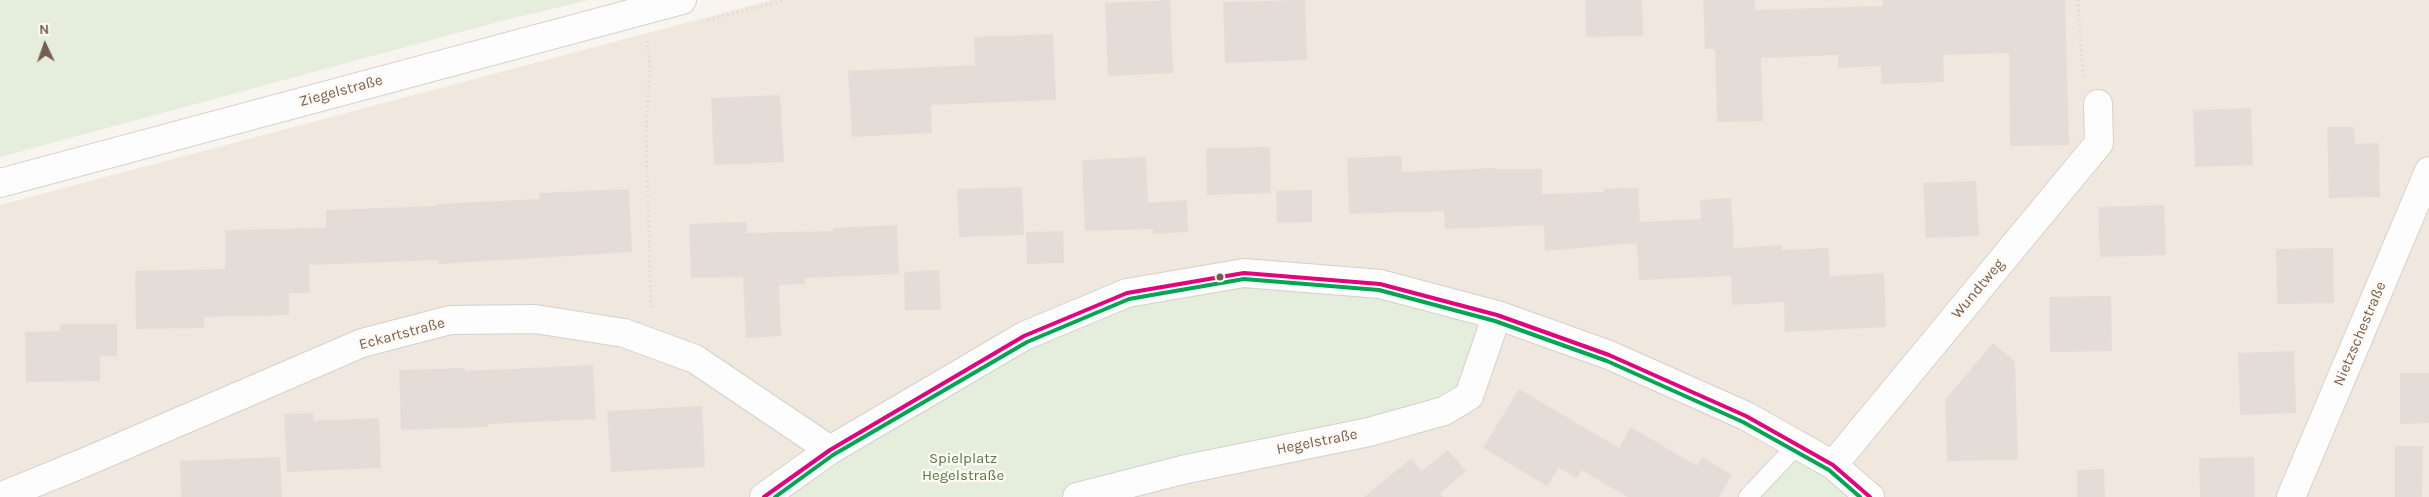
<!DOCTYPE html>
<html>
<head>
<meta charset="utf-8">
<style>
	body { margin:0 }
	#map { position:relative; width:2429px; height:497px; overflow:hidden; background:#f8f4f0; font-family:Karla,sans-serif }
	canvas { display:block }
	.north { position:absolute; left:20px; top:20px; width:50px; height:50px; -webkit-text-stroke:4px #fef9f2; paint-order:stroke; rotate:357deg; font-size:14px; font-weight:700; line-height:20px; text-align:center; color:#755e50 }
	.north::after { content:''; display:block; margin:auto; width:18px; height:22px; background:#755e50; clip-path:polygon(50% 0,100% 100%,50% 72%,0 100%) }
</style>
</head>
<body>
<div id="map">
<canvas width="2429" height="497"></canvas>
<div class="north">N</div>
</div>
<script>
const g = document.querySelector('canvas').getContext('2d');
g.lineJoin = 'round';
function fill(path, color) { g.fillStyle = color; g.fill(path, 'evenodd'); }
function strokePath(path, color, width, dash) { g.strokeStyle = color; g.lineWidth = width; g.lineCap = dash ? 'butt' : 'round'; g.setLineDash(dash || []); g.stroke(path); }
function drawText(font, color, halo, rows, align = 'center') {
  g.font = font + ' Karla,sans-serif'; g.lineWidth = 4.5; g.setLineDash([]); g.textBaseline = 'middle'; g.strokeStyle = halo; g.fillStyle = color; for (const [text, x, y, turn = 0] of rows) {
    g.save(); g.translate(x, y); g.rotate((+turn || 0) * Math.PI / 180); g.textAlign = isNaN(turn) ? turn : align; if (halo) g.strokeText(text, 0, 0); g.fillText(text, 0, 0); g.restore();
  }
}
const residential = new Path2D(`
	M 772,0 L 2429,0 L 2429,497 L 0,497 L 0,205 Z`);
const green = new Path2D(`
	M 0,0 L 589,0 L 505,20 L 0,157 Z
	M 1245,273 L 1497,315 L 1469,396 L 1077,497 L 764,497 L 1024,336 Z
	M 1797,457 L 1850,497 L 1761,497 Z`);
const building = new Path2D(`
	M 1170,0 L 1173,73 L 1108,76 L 1105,3 Z
	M 1305,0 L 1307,60 L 1225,63 L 1223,2 Z
	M 1585,0 L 1642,0 L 1643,36 L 1586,37 Z
	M 1703,0 L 1755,0 L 1755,10 L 1883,6 L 1883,0 L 2065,0 L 2069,145 L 2010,146 L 2009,53 L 1943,55 L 1944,82 L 1881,84 L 1881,66 L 1838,68 L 1838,55 L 1761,58 L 1763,121 L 1717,122 L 1715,49 L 1705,49 Z
	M 1053,34 L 1056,100 L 931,105 L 932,133 L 852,137 L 848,71 L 975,65 L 974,37 Z
	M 780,95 L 784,162 L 714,165 L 711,98 Z
	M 2251,108 L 2253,165 L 2195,167 L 2193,110 Z
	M 2327,127 L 2354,127 L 2355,144 L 2379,143 L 2380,197 L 2329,198 Z
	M 1270,147 L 1271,193 L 1207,195 L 1206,148 Z
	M 1402,156 L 1402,172 L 1496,168 L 1496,169 L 1542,169 L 1542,194 L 1604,192 L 1604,189 L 1638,188 L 1640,222 L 1701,219 L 1700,200 L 1731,198 L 1734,248 L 1782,245 L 1782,250 L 1828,248 L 1830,276 L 1884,273 L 1886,327 L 1785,332 L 1784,302 L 1732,305 L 1731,276 L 1639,280 L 1637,243 L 1545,251 L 1544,225 L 1445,229 L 1444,211 L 1349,214 L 1347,158 Z
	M 1146,157 L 1148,203 L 1187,200 L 1188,232 L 1153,234 L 1153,229 L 1085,231 L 1082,160 Z
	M 1976,181 L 1979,236 L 1926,238 L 1923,183 Z
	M 1022,187 L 1024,235 L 959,237 L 957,189 Z
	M 629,189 L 632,252 L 439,264 L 438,260 L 309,265 L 310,293 L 289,293 L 289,315 L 204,317 L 204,328 L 136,329 L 135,271 L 225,269 L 225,230 L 326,228 L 326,210 L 436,206 L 436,204 L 540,199 L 539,193 Z
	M 1312,190 L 1312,222 L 1277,223 L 1276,191 Z
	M 2164,205 L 2166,255 L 2100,257 L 2098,207 Z
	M 746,222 L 747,233 L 833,231 L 833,228 L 897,225 L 899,274 L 805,278 L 805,284 L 779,285 L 781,336 L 746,338 L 743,277 L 691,278 L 689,224 Z
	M 1063,231 L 1064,263 L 1027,264 L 1026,232 Z
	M 2333,248 L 2334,303 L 2277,304 L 2276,249 Z
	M 939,270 L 941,310 L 905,310 L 904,272 Z
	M 2111,296 L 2112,351 L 2050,352 L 2049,297 Z
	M 60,324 L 117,324 L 117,356 L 100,356 L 100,381 L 26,382 L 25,332 L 60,331 Z
	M 1993,343 L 2015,362 L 2018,460 L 1947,461 L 1945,400 Z
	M 2294,351 L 2296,413 L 2240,415 L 2238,353 Z
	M 593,365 L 596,419 L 488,424 L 488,427 L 401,430 L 399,370 L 465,368 L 465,371 Z
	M 2400,373 L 2429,373 L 2429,423 L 2400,424 Z
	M 1519,389 L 1619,448 L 1631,427 L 1697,466 L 1702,457 L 1732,475 L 1719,497 L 1628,497 L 1581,470 L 1577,478 L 1559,468 L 1547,486 L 1483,448 Z
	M 702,406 L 705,467 L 611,472 L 607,411 Z
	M 313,413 L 314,421 L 379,418 L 381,468 L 287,472 L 284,414 Z
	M 2395,446 L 2423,446 L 2422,497 L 2395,497 Z
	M 1448,450 L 1466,471 L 1440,493 L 1443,497 L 1364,497 L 1411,459 L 1422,471 Z
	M 280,457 L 282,497 L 181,497 L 180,461 Z
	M 2254,457 L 2255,497 L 2200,497 L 2199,458 Z
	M 2104,469 L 2105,497 L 2077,497 L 2077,470 Z`);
const path = new Path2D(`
	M 2078,0 L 2083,77
	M 708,20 L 786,0
	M 647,41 L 650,65 L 646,131 L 651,309`);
const service = new Path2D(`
	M 1748,497 L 1797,445`);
const minor = new Path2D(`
	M 1833,465 L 2099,143 L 2098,104
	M 0,497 L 88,461 L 362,343 L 450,320 L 535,319 L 624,333 L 695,359 L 830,450
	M 764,497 L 830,450 L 1024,336 L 1127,293 L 1244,273 L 1380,284 L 1497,315 L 1609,355 L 1746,416 L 1833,465 L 1870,497
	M 1077,497 L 1182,470 L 1369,432 L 1444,411 L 1469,396 L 1497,315
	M 2291,497 L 2429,171`);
const secondary = new Path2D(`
	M 0,183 L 682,0`);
const bus1 = new Path2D(`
	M 764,497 L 830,450 L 1024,336 L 1127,293 L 1244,273 L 1380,284 L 1497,315 L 1609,355 L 1746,416 L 1833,465 L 1870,497`);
const bus2 = new Path2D(`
	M 775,497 L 833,455 L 1027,342 L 1129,299 L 1244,279 L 1379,290 L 1495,321 L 1607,361 L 1743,422 L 1829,470 L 1860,497`);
const markers = [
	[1220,277,4.5,"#755e50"]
];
const streetNames = [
	["Ziegelstraße",341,91,-15],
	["Wundtweg",1978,289,-50],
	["Eckartstraße",402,334,-15],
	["Nietzschestraße",2360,334,-67],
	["Hegelstraße",1317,442,-11]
];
const parkNames = [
	["Spielplatz",963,459],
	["Hegelstraße",963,476]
];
fill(residential, '#f0e7de');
fill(green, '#e5eddc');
fill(building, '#e4ddd7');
strokePath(service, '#d5d0cb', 20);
strokePath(minor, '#d5d0cb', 30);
strokePath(secondary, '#d8d1cb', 30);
strokePath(path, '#dad4d0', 3, [1, 4]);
strokePath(service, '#fefdfd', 18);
strokePath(minor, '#fefdfd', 28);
strokePath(secondary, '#fefdfd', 28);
strokePath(bus1, '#e5007d', 4);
strokePath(bus2, '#00a651', 4);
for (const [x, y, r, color] of markers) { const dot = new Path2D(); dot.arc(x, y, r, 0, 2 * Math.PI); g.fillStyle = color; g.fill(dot); strokePath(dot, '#fef9f2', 2); }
drawText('15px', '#755e50', '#fef9f2', streetNames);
drawText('15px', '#567949', '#fef9f2', parkNames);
</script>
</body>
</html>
